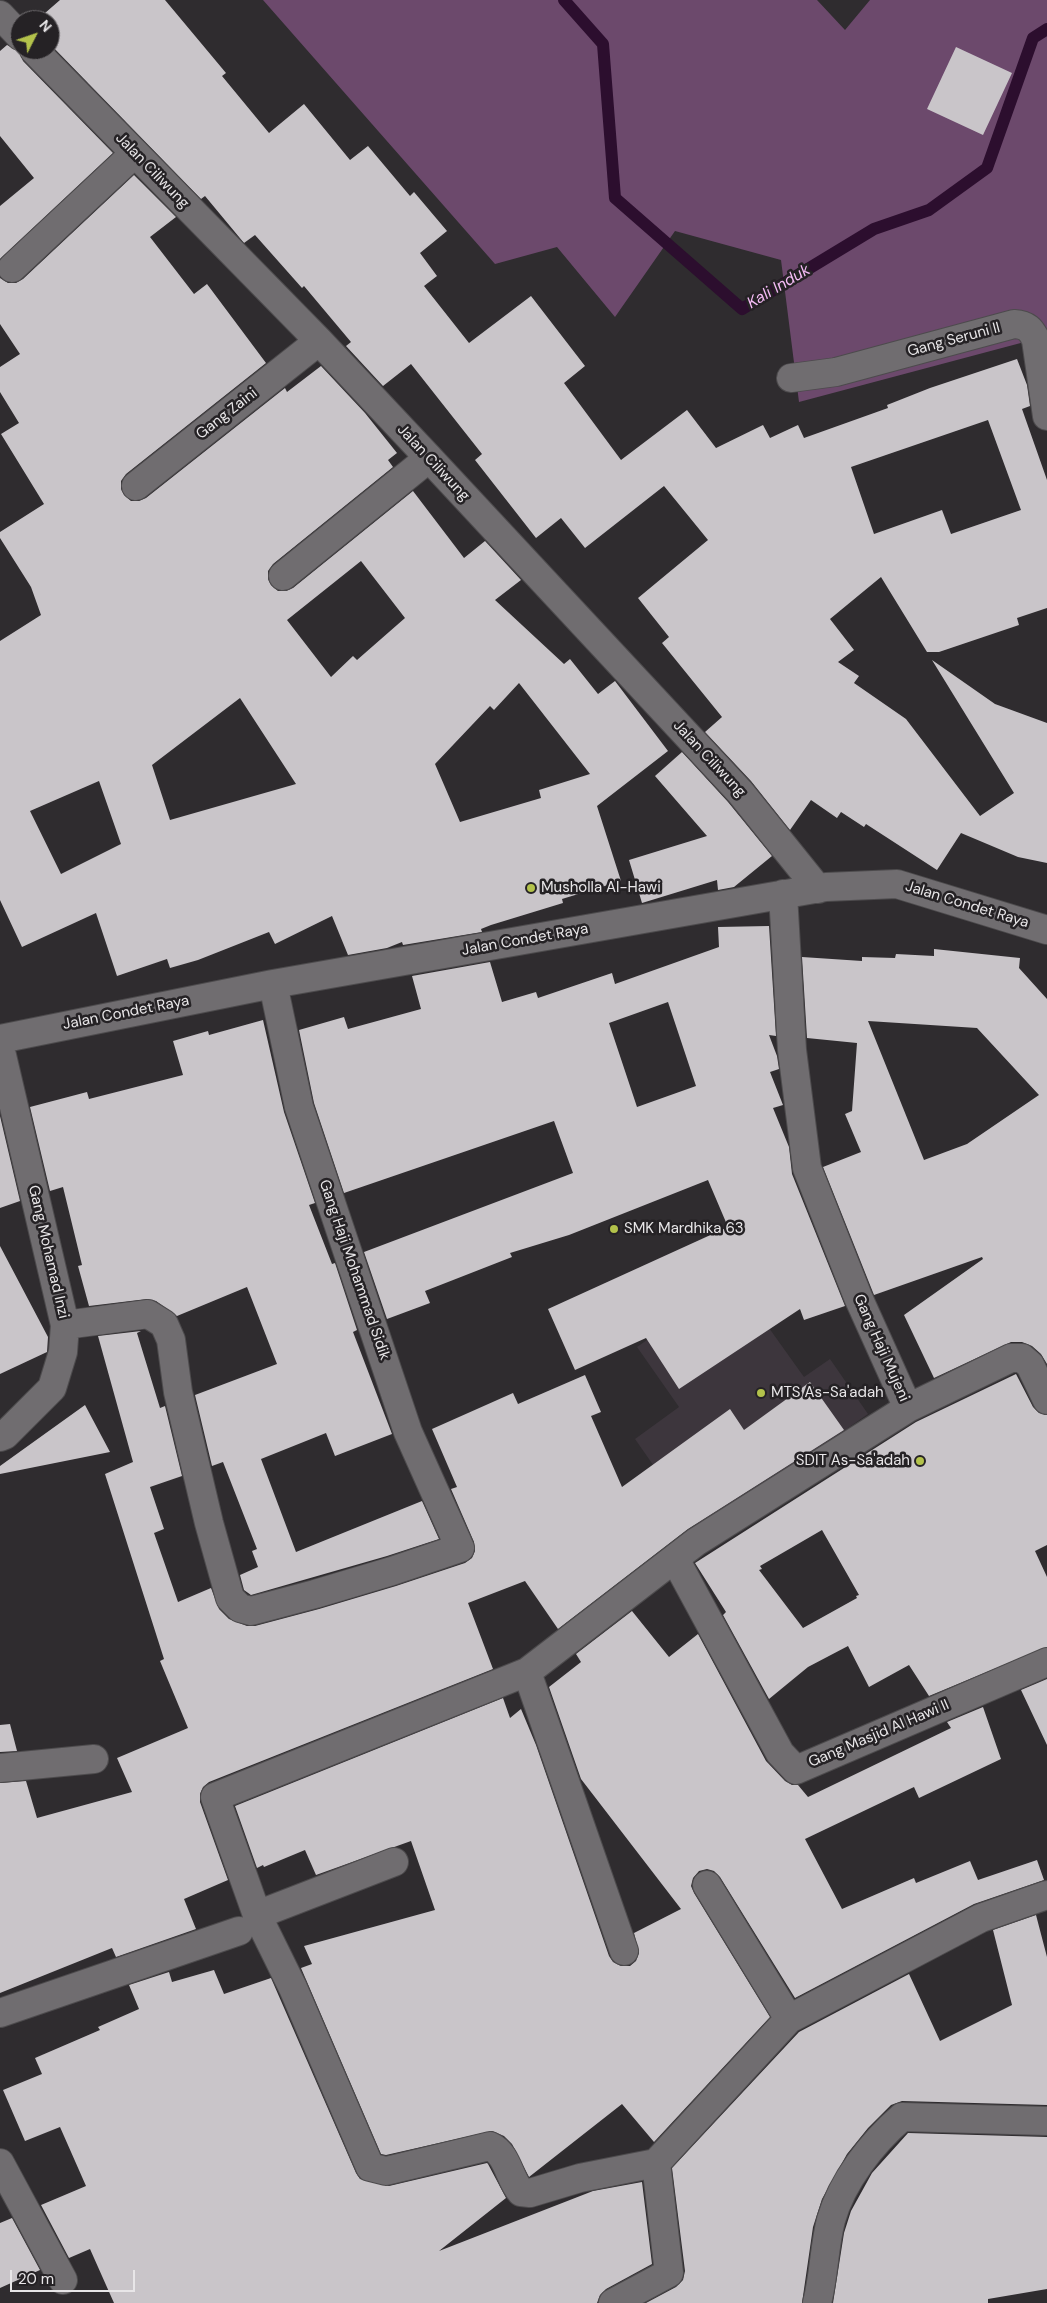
<!DOCTYPE html>
<html>
<head>
<meta charset="utf-8">
<style>
	body { margin:0 }
	#map { position:relative; width:1047px; height:2303px; overflow:hidden; background:#2f2c2f; font-family:"DM Sans",sans-serif }
	canvas { display:block }
	.north { position:absolute; left:10px; top:10px; width:50px; height:50px; box-sizing:border-box; background:#252225; border:1px solid #737073; border-radius:50%; rotate:49deg; font-size:14px; font-weight:700; line-height:20px; text-align:center; color:#e8e6e8 }
	.north::after { content:''; display:block; margin:auto; width:18px; height:22px; background:#b3c24b; clip-path:polygon(50% 0,100% 100%,50% 72%,0 100%) }
	.scale { position:absolute; left:10px; top:2270px; width:125px; height:22px; box-sizing:border-box; border:2px solid #e8e6e8; border-top:0; padding-left:6px; font-size:15px; line-height:18px; white-space:nowrap; color:#e8e6e8; -webkit-text-stroke:4px #252225; paint-order:stroke }
</style>
</head>
<body>
<div id="map">
<canvas width="1047" height="2303"></canvas>
<div class="north">N</div>
<div class="scale">20 m</div>
</div>
<script>
const g = document.querySelector('canvas').getContext('2d');
g.lineJoin = 'round';
function fill(path, color) { g.fillStyle = color; g.fill(path, 'evenodd'); }
function strokePath(path, color, width, dash) { g.strokeStyle = color; g.lineWidth = width; g.lineCap = dash ? 'butt' : 'round'; g.setLineDash(dash || []); g.stroke(path); }
function drawText(font, color, halo, rows, align = 'center') {
  g.font = font + ' "DM Sans",sans-serif'; g.lineWidth = 5; g.setLineDash([]); g.textBaseline = 'middle'; g.strokeStyle = halo; g.fillStyle = color; for (const [text, x, y, turn = 0] of rows) {
    g.save(); g.translate(x, y); g.rotate((+turn || 0) * Math.PI / 180); g.textAlign = isNaN(turn) ? turn : align; if (halo) g.strokeText(text, 0, 0); g.fillText(text, 0, 0); g.restore();
  }
}
const built = new Path2D(`
	M 734,1279 L 804,1377 L 830,1359 L 868,1414 L 700,1532 L 635,1439 L 679,1407 L 637,1347 Z`);
const forest = new Path2D(`
	M 263,0 L 817,0 L 845,30 L 870,0 L 1047,0 L 1047,336 L 799,402 L 781,260 L 675,231 L 615,317 L 557,247 L 495,264 Z`);
const stream = new Path2D(`
	M 564,0 L 603,44 L 615,198 L 742,309 L 874,229 L 929,210 L 987,168 L 1033,38 L 1047,29`);
const building = new Path2D(`
	M 60,0 L 165,0 L 226,73 L 222,76 L 269,133 L 304,104 L 350,160 L 368,146 L 410,196 L 414,192 L 447,231 L 420,253 L 437,276 L 424,286 L 469,343 L 531,296 L 585,366 L 564,383 L 621,460 L 687,410 L 716,448 L 763,425 L 770,438 L 798,425 L 804,438 L 888,408 L 887,405 L 930,388 L 1017,359 L 1027,385 L 1030,406 L 1022,409 L 1047,480 L 1047,608 L 1017,618 L 1019,625 L 939,652 L 927,652 L 881,577 L 830,619 L 854,650 L 838,662 L 859,676 L 854,683 L 906,719 L 980,816 L 1014,793 L 932,660 L 995,704 L 1047,723 L 1047,863 L 1018,857 L 961,833 L 937,870 L 866,824 L 864,827 L 841,812 L 837,818 L 811,800 L 790,830 L 751,781 L 705,732 L 722,717 L 662,643 L 669,637 L 638,598 L 708,540 L 664,486 L 585,548 L 561,518 L 536,538 L 475,460 L 482,454 L 411,364 L 383,386 L 346,346 L 351,342 L 304,286 L 302,288 L 255,235 L 244,243 L 205,196 L 201,199 L 50,44 L 50,20 L 37,20 ZM 988,420 L 1021,510 L 951,534 L 942,510 L 874,534 L 851,467 Z
	M 7,45 L 19,51 L 23,61 L 113,153 L 0,259 L 0,206 L 34,178 L 0,136 L 0,51 Z
	M 956,47 L 1012,73 L 983,135 L 927,109 Z
	M 134,175 L 176,217 L 150,237 L 194,294 L 207,284 L 266,363 L 126,474 L 121,481 L 121,489 L 124,495 L 131,501 L 139,501 L 146,498 L 285,388 L 287,392 L 321,366 L 365,413 L 397,453 L 388,460 L 393,467 L 273,564 L 268,571 L 268,579 L 271,585 L 278,591 L 286,591 L 293,588 L 413,491 L 464,558 L 485,541 L 521,580 L 495,600 L 564,664 L 570,659 L 598,694 L 615,681 L 668,751 L 597,806 L 621,881 L 562,899 L 563,903 L 491,925 L 481,929 L 482,932 L 403,945 L 402,942 L 387,948 L 348,955 L 332,916 L 275,944 L 269,932 L 198,960 L 170,968 L 167,959 L 117,976 L 96,913 L 22,947 L 0,900 L 0,641 L 41,615 L 31,587 L 0,538 L 0,532 L 44,504 L 1,434 L 19,423 L 0,392 L 0,367 L 20,354 L 0,324 L 0,278 L 8,283 L 16,283 L 23,279 ZM 361,561 L 405,618 L 357,660 L 353,656 L 331,677 L 287,620 ZM 519,683 L 590,774 L 539,790 L 541,798 L 460,822 L 435,764 L 490,706 L 494,710 ZM 240,698 L 296,784 L 170,820 L 152,765 ZM 99,781 L 121,844 L 61,874 L 30,811 Z
	M 682,752 L 728,802 L 772,856 L 734,887 L 718,890 L 717,880 L 642,903 L 629,860 L 707,836 L 655,776 Z
	M 769,926 L 776,1036 L 769,1035 L 777,1056 L 779,1069 L 770,1072 L 783,1105 L 773,1108 L 789,1147 L 792,1174 L 845,1306 L 804,1320 L 800,1309 L 679,1389 L 646,1338 L 575,1370 L 548,1309 L 728,1227 L 708,1180 L 569,1235 L 510,1253 L 512,1257 L 425,1291 L 430,1303 L 387,1319 L 364,1252 L 573,1173 L 554,1121 L 344,1193 L 314,1103 L 299,1030 L 344,1017 L 348,1029 L 421,1009 L 412,976 L 490,962 L 502,1002 L 536,992 L 538,998 L 612,973 L 615,984 L 719,947 L 718,927 ZM 668,1002 L 696,1086 L 637,1107 L 609,1023 Z
	M 934,949 L 1020,958 L 1019,968 L 1047,999 L 1047,1364 L 1041,1354 L 1032,1346 L 1022,1342 L 1011,1342 L 934,1378 L 904,1315 L 983,1259 L 982,1257 L 874,1295 L 823,1167 L 861,1152 L 845,1114 L 852,1111 L 857,1043 L 807,1038 L 802,957 L 862,961 L 862,957 L 895,958 L 896,954 L 934,956 ZM 868,1021 L 977,1028 L 1039,1095 L 967,1144 L 924,1160 Z
	M 263,1020 L 284,1112 L 315,1203 L 309,1205 L 332,1264 L 335,1263 L 357,1330 L 353,1332 L 392,1434 L 335,1456 L 326,1433 L 261,1459 L 296,1552 L 422,1501 L 439,1539 L 387,1556 L 251,1595 L 244,1590 L 240,1575 L 258,1567 L 252,1551 L 257,1549 L 223,1462 L 212,1466 L 195,1395 L 277,1364 L 247,1287 L 177,1316 L 156,1301 L 147,1299 L 89,1306 L 78,1266 L 82,1265 L 63,1187 L 50,1191 L 30,1107 L 87,1092 L 89,1099 L 183,1075 L 173,1041 L 208,1031 L 209,1035 Z
	M 0,1116 L 20,1201 L 0,1208 Z
	M 0,1246 L 48,1337 L 47,1352 L 0,1374 Z
	M 141,1331 L 137,1333 L 160,1408 L 165,1406 L 182,1476 L 150,1487 L 164,1529 L 154,1533 L 178,1602 L 211,1588 L 219,1609 L 229,1619 L 247,1626 L 255,1626 L 319,1609 L 396,1586 L 465,1563 L 472,1558 L 475,1551 L 474,1542 L 451,1489 L 457,1487 L 432,1429 L 513,1393 L 518,1404 L 585,1375 L 601,1412 L 591,1416 L 622,1487 L 730,1409 L 744,1430 L 810,1382 L 844,1430 L 688,1529 L 558,1629 L 525,1581 L 468,1603 L 493,1669 L 209,1782 L 203,1787 L 200,1794 L 200,1802 L 228,1880 L 184,1899 L 196,1929 L 116,1957 L 112,1948 L 0,1993 L 0,1783 L 26,1781 L 37,1818 L 132,1792 L 117,1758 L 188,1728 L 160,1661 L 164,1659 L 105,1474 L 133,1462 L 98,1336 Z
	M 1016,1374 L 1033,1407 L 1039,1413 L 1047,1415 L 1047,1545 L 1035,1551 L 1047,1577 L 1047,1647 L 929,1696 L 909,1665 L 869,1687 L 848,1646 L 808,1667 L 769,1699 L 723,1615 L 726,1612 L 695,1563 L 916,1422 ZM 822,1530 L 859,1595 L 856,1596 L 857,1598 L 803,1628 L 759,1570 L 762,1569 L 760,1566 Z
	M 85,1405 L 110,1452 L 0,1474 L 0,1466 Z
	M 632,1611 L 669,1657 L 698,1634 L 766,1761 L 785,1781 L 792,1785 L 798,1785 L 808,1797 L 951,1728 L 947,1722 L 983,1707 L 1001,1759 L 919,1798 L 914,1787 L 805,1839 L 842,1909 L 914,1878 L 916,1883 L 970,1861 L 978,1880 L 1037,1860 L 1044,1880 L 974,1904 L 795,1998 L 720,1877 L 714,1871 L 707,1869 L 699,1871 L 693,1878 L 691,1886 L 694,1893 L 770,2017 L 654,2142 L 622,2104 L 529,2177 L 512,2144 L 504,2136 L 492,2131 L 386,2155 L 381,2154 L 301,1968 L 312,1964 L 304,1946 L 435,1910 L 411,1841 L 316,1875 L 305,1850 L 264,1867 L 263,1865 L 257,1868 L 235,1806 L 503,1698 L 510,1718 L 521,1709 L 536,1745 L 609,1956 L 613,1962 L 621,1966 L 630,1966 L 636,1961 L 639,1953 L 634,1933 L 681,1909 L 581,1779 L 549,1687 L 581,1662 L 576,1654 Z
	M 1047,1679 L 1047,1745 L 1021,1690 Z
	M 10,1724 L 17,1751 L 0,1752 L 0,1725 Z
	M 1036,1915 L 1047,1957 L 1047,2105 L 902,2101 L 891,2105 L 868,2128 L 847,2154 L 822,2199 L 813,2227 L 802,2303 L 646,2303 L 676,2287 L 683,2280 L 685,2271 L 672,2168 L 799,2032 L 909,1974 L 940,2041 L 1012,2005 L 993,1930 Z
	M 214,1970 L 224,1994 L 271,1978 L 356,2173 L 360,2179 L 389,2186 L 487,2163 L 488,2164 L 506,2198 L 439,2251 L 593,2191 L 642,2182 L 652,2264 L 606,2289 L 600,2295 L 597,2303 L 114,2303 L 90,2249 L 69,2258 L 41,2205 L 86,2186 L 60,2127 L 25,2141 L 3,2090 L 42,2074 L 35,2058 L 100,2030 L 98,2027 L 139,2009 L 129,1985 L 169,1972 L 172,1982 Z
	M 908,2133 L 1047,2137 L 1047,2289 L 988,2299 L 988,2303 L 833,2303 L 844,2233 L 851,2211 L 872,2173 Z
	M 12,2218 L 40,2270 L 0,2288 L 0,2223 Z`);
const minor = new Path2D(`
	M 0,15 L 20,36
	M 34,50 L 319,341 L 429,458 L 740,792 L 818,889
	M 12,268 L 135,153
	M 791,378 L 836,372 L 1014,324 C 1027,325 1031,329 1036,340 L 1047,416
	M 136,486 L 319,341
	M 283,576 L 429,458
	M 0,1039 L 273,984 L 826,887 L 897,884 L 1047,930
	M 0,1047 L 65,1325 L 63,1352 L 52,1388 L 5,1435 L 0,1437
	M 65,1325 L 148,1314 L 164,1324 L 171,1340 L 178,1392 L 209,1523 L 230,1598 L 240,1608 L 251,1611 L 315,1594 L 392,1571 L 460,1548 L 408,1432 L 299,1107 L 273,984
	M 908,1408 L 1011,1358 L 1022,1358 L 1030,1365 L 1047,1400
	M 675,1559 L 780,1753 L 796,1770 L 1047,1662
	M 527,1672 L 624,1951
	M 0,1768 L 94,1759
	M 707,1885 L 789,2019
	M 257,1915 L 394,1862
	M 0,2013 L 239,1931
	M 0,2163 L 63,2280
	M 656,2163 L 580,2178 L 530,2193 L 521,2192 C 509,2179 508,2154 490,2146 L 386,2171 L 370,2167 L 293,1988 L 257,1915 L 215,1797 L 527,1672 L 696,1542 L 908,1408 L 858,1297 L 807,1168 L 792,1050 L 783,894
	M 613,2303 L 669,2273 L 656,2163 L 789,2019 L 981,1918 L 1047,1895
	M 817,2303 C 824,2276 824,2247 831,2220 C 842,2181 872,2143 902,2117 L 1047,2121`);
const markers = [
	[531,888,5,"#b3c24b"],
	[614,1229,5,"#b3c24b"],
	[761,1393,5,"#b3c24b"],
	[920,1461,5,"#b3c24b"]
];
const streetNames = [
	["Jalan Ciliwung",152,171,46],
	["Gang Seruni II",954,340,-15],
	["Gang Zaini",227,414,-38],
	["Jalan Ciliwung",433,463,47],
	["Jalan Ciliwung",709,759,47],
	["Jalan Condet Raya",967,905,17],
	["Jalan Condet Raya",525,940,-10],
	["Jalan Condet Raya",126,1013,-11],
	["Gang Mohamad Inzi",48,1252,77],
	["Gang Haji Mohammad Sidik",354,1270,71],
	["Gang Haji Mujeni",881,1348,66],
	["Gang Masjid Al Hawi II",879,1734,-23]
];
const poiNames = [
	["Musholla Al-Hawi",541,888],
	["SMK Mardhika 63",624,1229],
	["MTS As-Sa'adah",771,1393],
	["SDIT As-Sa'adah",910,1461,"right"]
];
const waterNames = [
	["Kali Induk",779,287,-31]
];
fill(built, '#3d363d');
fill(forest, '#6c496c');
strokePath(stream, '#2c0e2e', 12);
fill(building, '#c9c5c9');
strokePath(minor, '#4d4b4d', 30);
strokePath(minor, '#706d70', 28);
for (const [x, y, r, color] of markers) { const dot = new Path2D(); dot.arc(x, y, r, 0, 2 * Math.PI); g.fillStyle = color; g.fill(dot); strokePath(dot, '#252225', 2); }
drawText('15px', '#e8e6e8', '#252225', streetNames);
drawText('15px', '#e8e6e8', '#252225', poiNames, 'left');
drawText('italic 16px', '#f5bcf6', '#252225', waterNames);
</script>
</body>
</html>
